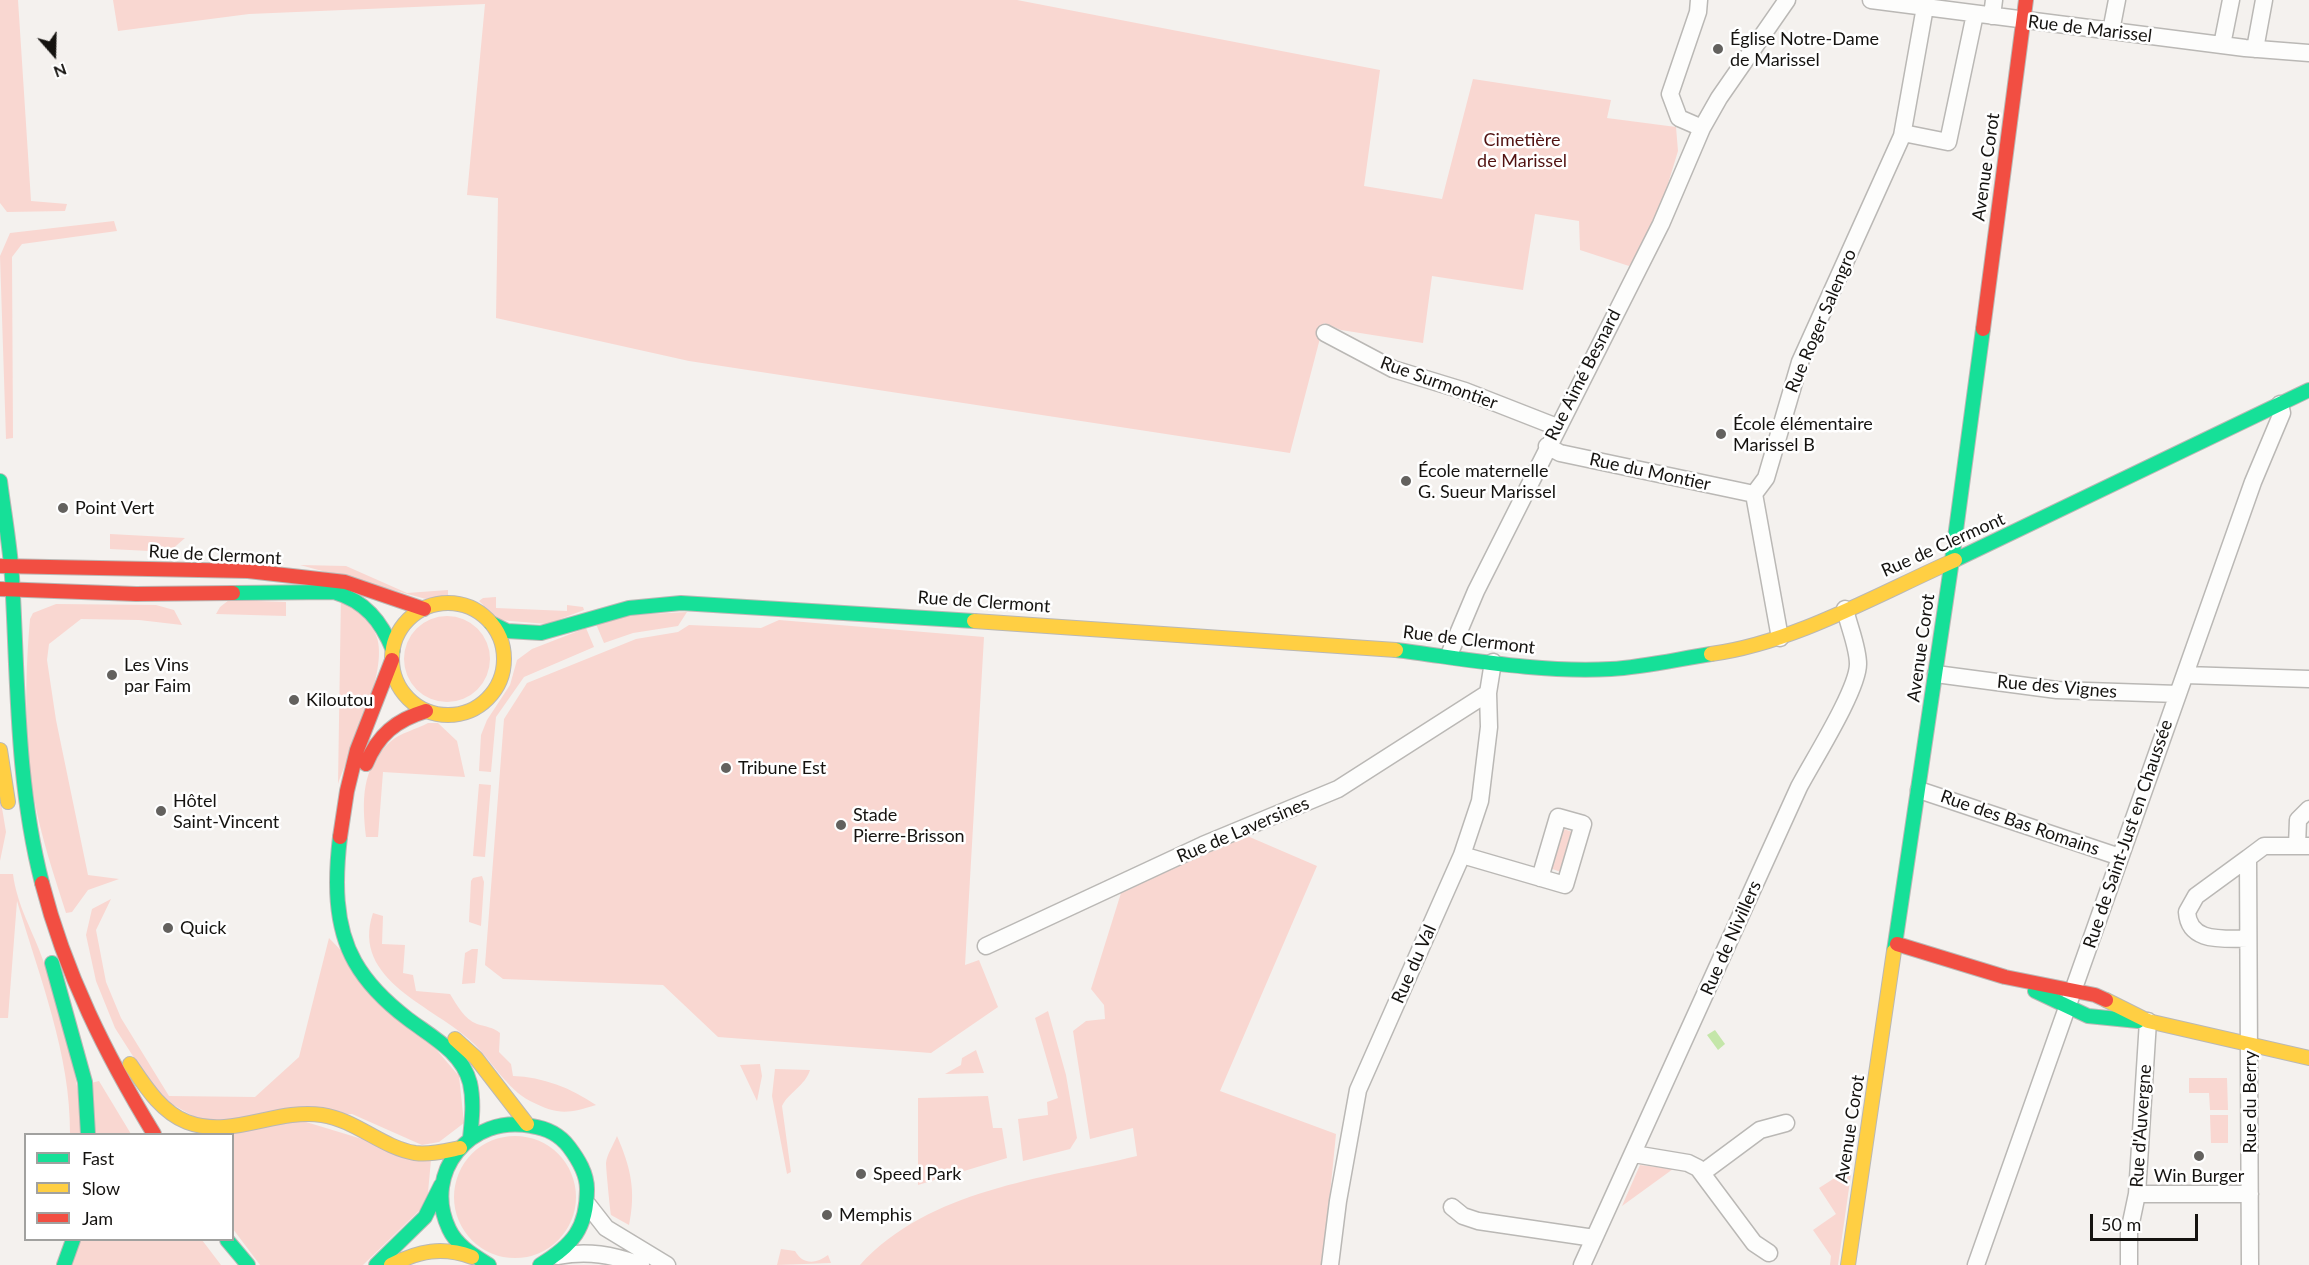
<!DOCTYPE html>
<html>
<head>
<meta charset="utf-8">
<style>
	body { margin:0 }
	#map { position:relative; width:2309px; height:1265px; overflow:hidden; background:#f4f1ee; font-family:Lato,sans-serif }
	canvas { display:block }
	.legend { position:absolute; left:24px; top:1133px; width:210px; height:108px; box-sizing:border-box; background:#fff; border:2px solid #a1a19f; margin:0; padding:8px 10px; list-style:none; font-size:18px; color:#151310 }
	.legend li { display:flex; align-items:center; gap:12px; height:30px }
	.legend b { width:30px; border:2px solid #a1a19f }
	.north { position:absolute; left:24px; top:24px; width:60px; height:60px; -webkit-text-stroke:4px #fff; paint-order:stroke; rotate:160deg; font-size:16px; font-weight:700; line-height:24px; text-align:center; color:#151310 }
	.north::after { content:''; display:block; margin:auto; width:21px; height:27px; background:#151310; clip-path:polygon(50% 0,100% 100%,50% 72%,0 100%) }
	.scale { position:absolute; left:2090px; top:1214px; width:108px; height:27px; box-sizing:border-box; border:3px solid #151310; border-top:0; padding-left:8px; font-size:18px; line-height:21px; white-space:nowrap; color:#151310; -webkit-text-stroke:4px #fff; paint-order:stroke }
</style>
</head>
<body>
<div id="map">
<canvas width="2309" height="1265"></canvas>
<ul class="legend">
<li><b style="height:8px;background:#16e098"></b>Fast</li>
<li><b style="height:8px;background:#ffcf43"></b>Slow</li>
<li><b style="height:8px;background:#f24e42"></b>Jam</li>
</ul>
<div class="north">N</div>
<div class="scale">50 m</div>
</div>
<script>
const g = document.querySelector('canvas').getContext('2d');
g.lineJoin = 'round';
function fill(path, color) { g.fillStyle = color; g.fill(path, 'evenodd'); }
function strokePath(path, color, width, dash) { g.strokeStyle = color; g.lineWidth = width; g.lineCap = dash ? 'butt' : 'round'; g.setLineDash(dash || []); g.stroke(path); }
function drawText(font, color, halo, rows, align = 'center') {
  g.font = font + ' Lato,sans-serif'; g.lineWidth = 5; g.setLineDash([]); g.textBaseline = 'middle'; g.strokeStyle = halo; g.fillStyle = color; for (const [text, x, y, turn = 0] of rows) {
    g.save(); g.translate(x, y); g.rotate((+turn || 0) * Math.PI / 180); g.textAlign = isNaN(turn) ? turn : align; if (halo) g.strokeText(text, 0, 0); g.fillText(text, 0, 0); g.restore();
  }
}
const green = new Path2D(`
	M 0,0 L 18,0 L 31,201 L 67,204 L 65,211 L 7,212 L 0,203 Z
	M 113,0 L 1017,0 L 1380,70 L 1364,186 L 1442,199 L 1473,79 L 1611,100 L 1607,118 L 1676,127 L 1678,151 L 1653,233 L 1629,266 L 1580,250 L 1579,221 L 1535,214 L 1523,290 L 1432,276 L 1423,343 L 1341,330 L 1324,323 L 1290,453 L 689,361 L 496,318 L 498,198 L 467,195 L 485,4 L 249,14 L 118,31 Z
	M 114,221 L 117,231 L 22,244 L 12,257 L 13,438 L 6,439 L 0,256 L 10,233 Z
	M 110,534 L 185,538 L 169,552 L 110,549 Z
	M 300,565 L 346,566 L 407,593 L 448,590 L 448,595 L 426,599 Z
	M 341,595 C 351,606 368,619 375,633 C 392,665 350,750 338,784 Z
	M 496,597 L 496,608 L 567,611 L 567,605 L 583,607 L 584,610 L 547,624 L 499,620 L 479,601 L 483,598 Z
	M 229,600 L 286,602 L 286,616 L 216,614 L 220,607 Z
	M 56,604 L 156,605 L 174,610 L 182,625 L 139,620 L 81,619 L 49,644 L 47,660 L 56,720 L 88,875 L 119,879 L 88,890 L 72,912 L 66,913 C 54,875 41,837 34,798 C 24,742 25,675 30,619 L 33,613 Z
	M 687,612 L 678,626 L 633,633 L 604,643 L 596,624 L 633,615 Z
	M404 659a43 43 0 1 1 86 0a43 43 0 1 1-86 0Z
	M 779,620 L 984,637 L 965,965 L 979,960 L 998,1007 L 931,1053 L 718,1037 L 663,985 L 503,979 L 485,965 L 504,719 L 527,683 L 636,639 L 678,632 L 689,625 L 761,628 Z
	M 586,628 L 594,647 L 524,677 L 496,717 L 491,772 L 479,771 L 481,735 L 487,720 L 510,685 L 517,660 L 532,649 Z
	M 428,723 L 438,723 L 457,741 L 465,777 L 383,772 L 378,837 L 366,837 C 362,801 361,768 390,742 C 400,733 417,729 428,723 Z
	M 479,784 L 491,785 L 485,857 L 473,856 Z
	M 0,796 L 6,832 L 0,861 Z
	M 1561,828 L 1575,833 L 1563,873 L 1550,868 Z
	M 1245,835 L 1317,866 L 1220,1091 L 1336,1134 L 1323,1265 L 860,1265 C 929,1189 1043,1179 1137,1156 L 1133,1128 L 1090,1139 L 1073,1031 L 1086,1021 L 1105,1019 L 1104,1005 L 1091,989 L 1121,893 Z
	M 0,874 L 13,874 C 17,906 33,931 43,960 C 62,1016 79,1076 83,1134 L 70,1134 C 71,1055 39,976 17,901 L 8,1018 L 0,1018 Z
	M 482,876 L 484,882 L 481,926 L 469,922 L 471,881 L 473,878 Z
	M 111,899 L 96,930 L 106,982 L 121,1018 L 169,1096 L 255,1097 L 299,1057 L 329,938 L 428,1040 L 459,1076 L 464,1123 L 439,1142 L 422,1145 L 352,1114 L 202,1121 L 159,1097 L 115,1028 L 96,981 L 86,935 L 92,909 Z
	M 373,913 L 383,916 L 382,944 L 405,945 L 403,973 L 413,975 L 416,991 L 450,994 C 457,1005 464,1019 477,1024 C 486,1027 493,1027 500,1033 L 499,1052 L 511,1064 L 513,1076 C 543,1077 571,1088 596,1105 C 567,1114 558,1115 530,1101 C 507,1089 491,1060 473,1043 C 435,1006 350,981 373,913 Z
	M 472,949 L 478,949 L 475,983 L 462,984 L 465,953 Z
	M 1048,1011 L 1066,1075 L 1077,1138 L 1070,1149 L 1023,1161 L 1018,1119 L 1048,1115 L 1047,1102 L 1058,1098 L 1035,1018 Z
	M 976,1050 L 984,1073 L 945,1074 L 961,1065 L 962,1058 Z
	M 760,1064 L 762,1076 L 757,1101 L 740,1065 Z
	M 775,1069 L 810,1070 C 805,1086 789,1092 782,1106 L 791,1172 L 787,1174 L 772,1096 Z
	M 2189,1078 L 2227,1078 L 2228,1110 L 2210,1110 L 2209,1093 L 2189,1093 Z
	M 99,1081 L 131,1134 L 95,1134 L 91,1083 Z
	M 988,1096 L 993,1128 L 1002,1128 L 1007,1158 L 918,1185 L 918,1098 Z
	M 2210,1115 L 2228,1115 L 2228,1143 L 2211,1143 Z
	M 293,1118 L 431,1160 L 427,1203 L 363,1265 L 260,1265 L 233,1229 L 232,1134 Z
	M 617,1136 C 631,1168 636,1191 629,1225 L 611,1215 C 610,1210 606,1168 606,1163 C 607,1154 614,1144 617,1136 Z
	M454 1197a61 61 0 1 1 122 0a61 61 0 1 1-122 0Z
	M 1640,1165 L 1673,1169 L 1622,1206 Z
	M 1852,1167 L 1838,1265 L 1830,1265 L 1831,1256 L 1813,1230 L 1836,1214 L 1819,1188 Z
	M 78,1240 L 202,1240 L 221,1265 L 70,1265 Z
	M 781,1249 L 795,1251 C 803,1265 816,1264 828,1255 L 831,1263 L 777,1265 Z`);
const water = new Path2D(`
	M 1715,1030 L 1725,1044 L 1718,1050 L 1707,1035 Z`);
const street = new Path2D(`
	M 1699,0 L 1698,12 L 1670,94 L 1679,118 L 1702,128
	M 1871,0 L 2245,48 L 2309,53
	M 1992,16 L 1994,0
	M 2111,31 L 2117,0
	M 2222,45 L 2231,0
	M 2255,49 L 2264,0
	M 1903,133 L 1948,142 L 1975,14
	M 1325,333 L 1393,369 L 1465,391 L 1557,427
	M 1547,446 L 1560,453 L 1754,494
	M 1754,494 L 1766,478 L 1800,362 L 1902,136 L 1925,7
	M 1754,494 L 1780,638
	M 1449,655 L 1476,591 L 1661,224 L 1702,128 L 1719,98 L 1787,0
	M 1936,674 L 2057,690 L 2178,694
	M 2185,675 L 2309,679
	M 1919,790 L 2120,857
	M 2297,846 L 2298,820 L 2309,809
	M 1462,855 L 1565,885 L 1583,824 L 1558,817 L 1540,878
	M 2248,858 L 2196,896 L 2187,912 C 2189,944 2225,938 2248,939
	M 986,946 L 1203,845 L 1338,789 L 1488,693
	M 1634,1154 L 1688,1163 L 1698,1168 L 1754,1243 L 1769,1253
	M 1702,1173 L 1760,1130 L 1786,1123
	M 2137,1194 L 2250,1194
	M 588,1205 L 606,1228 L 667,1265
	M 1452,1207 L 1463,1216 L 1478,1221 L 1594,1238
	M 558,1256 C 588,1250 612,1255 641,1265
	M 1330,1265 L 1338,1201 L 1358,1090 L 1462,855 L 1480,801 L 1489,727 L 1488,693 L 1493,662
	M 1582,1265 L 1799,787 C 1812,762 1858,690 1858,664 C 1858,647 1849,627 1845,609
	M 1976,1265 L 2253,482 L 2282,413 L 2280,404
	M 2129,1265 L 2129,1232 L 2137,1194 L 2148,1021
	M 2250,1265 L 2248,858 L 2264,846 L 2309,846`);
const fast = new Path2D(`
	M 0,481 C 4,513 10,545 12,577 C 18,680 16,782 42,883
	M 1955,560 L 2309,390
	M 233,593 L 334,592 C 365,601 381,621 393,650
	M 491,623 L 507,631 L 541,633 L 629,608 L 681,603 L 974,621
	M 1396,650 C 1467,659 1539,673 1611,669 C 1644,667 1678,659 1711,654
	M 340,837 C 335,879 334,925 355,962 C 368,985 387,1003 408,1019 C 432,1037 462,1052 470,1083 C 474,1101 472,1120 470,1138
	M 1894,951 L 1952,560 L 1983,329
	M 52,963 L 85,1082 L 88,1134
	M 2035,991 L 2088,1016 L 2138,1021
	M 227,1240 L 248,1265
	M 64,1265 L 73,1240
	M 376,1265 L 425,1217 L 441,1185
	M 489,1265 C 473,1255 457,1246 449,1229 C 422,1172 471,1114 531,1126 C 546,1128 560,1135 569,1147 C 578,1159 587,1173 587,1189 C 587,1228 573,1245 540,1265`);
const slow = new Path2D(`
	M392 659a56 56 0 1 1 112 0a56 56 0 1 1-112 0Z
	M 974,621 L 1396,650
	M 1711,654 C 1794,643 1878,594 1955,560
	M 0,750 L 8,802
	M 2106,1000 L 2148,1021 L 2309,1058
	M 455,1039 L 476,1058 L 527,1124
	M 130,1064 C 145,1086 161,1112 187,1122 C 232,1139 276,1108 322,1115 C 356,1120 381,1147 415,1153 C 430,1155 445,1151 460,1148
	M 391,1265 C 419,1251 442,1246 472,1257
	M 1848,1265 L 1894,951`);
const jam = new Path2D(`
	M 1983,329 L 2026,0
	M 0,566 L 248,571 L 345,582 L 424,609
	M 0,589 L 136,594 L 233,593
	M 366,764 C 378,735 396,720 426,711
	M 340,837 L 347,791 L 357,750 L 392,660
	M 42,883 C 65,973 106,1055 154,1134
	M 1897,944 L 2005,977 L 2095,995 L 2106,1000`);
const markers = [
	[1718,49,6,"#63615e"],
	[1721,434,6,"#63615e"],
	[1406,481,6,"#63615e"],
	[63,508,6,"#63615e"],
	[112,675,6,"#63615e"],
	[294,700,6,"#63615e"],
	[726,768,6,"#63615e"],
	[161,811,6,"#63615e"],
	[841,825,6,"#63615e"],
	[168,928,6,"#63615e"],
	[2199,1156,6,"#63615e"],
	[861,1174,6,"#63615e"],
	[827,1215,6,"#63615e"]
];
const streetNames = [
	["Rue de Marissel",2090,29,7],
	["Avenue Corot",1986,167,-82],
	["Rue Roger Salengro",1821,321,-67],
	["Rue Aimé Besnard",1583,375,-63],
	["Rue Surmontier",1439,383,20],
	["Rue du Montier",1650,472,12],
	["Rue de Clermont",1943,545,-24],
	["Rue de Clermont",215,555,3],
	["Rue de Clermont",984,602,4],
	["Rue de Clermont",1469,640,7],
	["Avenue Corot",1921,648,-82],
	["Rue des Vignes",2057,687,5],
	["Rue des Bas Romains",2020,823,19],
	["Rue de Laversines",1243,830,-23],
	["Rue de Saint-Just en Chaussée",2128,834,-71],
	["Rue de Nivillers",1731,938,-66],
	["Rue du Val",1414,964,-66],
	["Rue du Berry",2250,1102,-90],
	["Rue d'Auvergne",2141,1126,-86],
	["Avenue Corot",1850,1129,-81]
];
const poiNames = [
	["Église Notre-Dame",1730,39],
	["de Marissel",1730,60],
	["École élémentaire",1733,424],
	["Marissel B",1733,445],
	["École maternelle",1418,471],
	["G. Sueur Marissel",1418,492],
	["Point Vert",75,508],
	["Les Vins",124,665],
	["par Faim",124,686],
	["Kiloutou",306,700],
	["Tribune Est",738,768],
	["Hôtel",173,801],
	["Saint-Vincent",173,822],
	["Stade",853,815],
	["Pierre-Brisson",853,836],
	["Quick",180,928],
	["Speed Park",873,1174],
	["Win Burger",2199,1176,"center"],
	["Memphis",839,1215]
];
const parkNames = [
	["Cimetière",1522,140],
	["de Marissel",1522,161]
];
fill(green, '#f9d7d1');
fill(water, '#c4e6a9');
strokePath(street, '#bab8b5', 19);
strokePath(fast, '#bab8b5', 16);
strokePath(slow, '#bab8b5', 16);
strokePath(jam, '#bab8b5', 16);
strokePath(street, '#fdfdfc', 16);
strokePath(fast, '#16e098', 14);
strokePath(slow, '#ffcf43', 14);
strokePath(jam, '#f24e42', 14);
for (const [x, y, r, color] of markers) { const dot = new Path2D(); dot.arc(x, y, r, 0, 2 * Math.PI); g.fillStyle = color; g.fill(dot); strokePath(dot, '#fff', 2); }
drawText('18px', '#151310', '#fff', streetNames);
drawText('18px', '#151310', '#fff', poiNames, 'left');
drawText('18px', '#521312', '#fff', parkNames);
</script>
</body>
</html>
